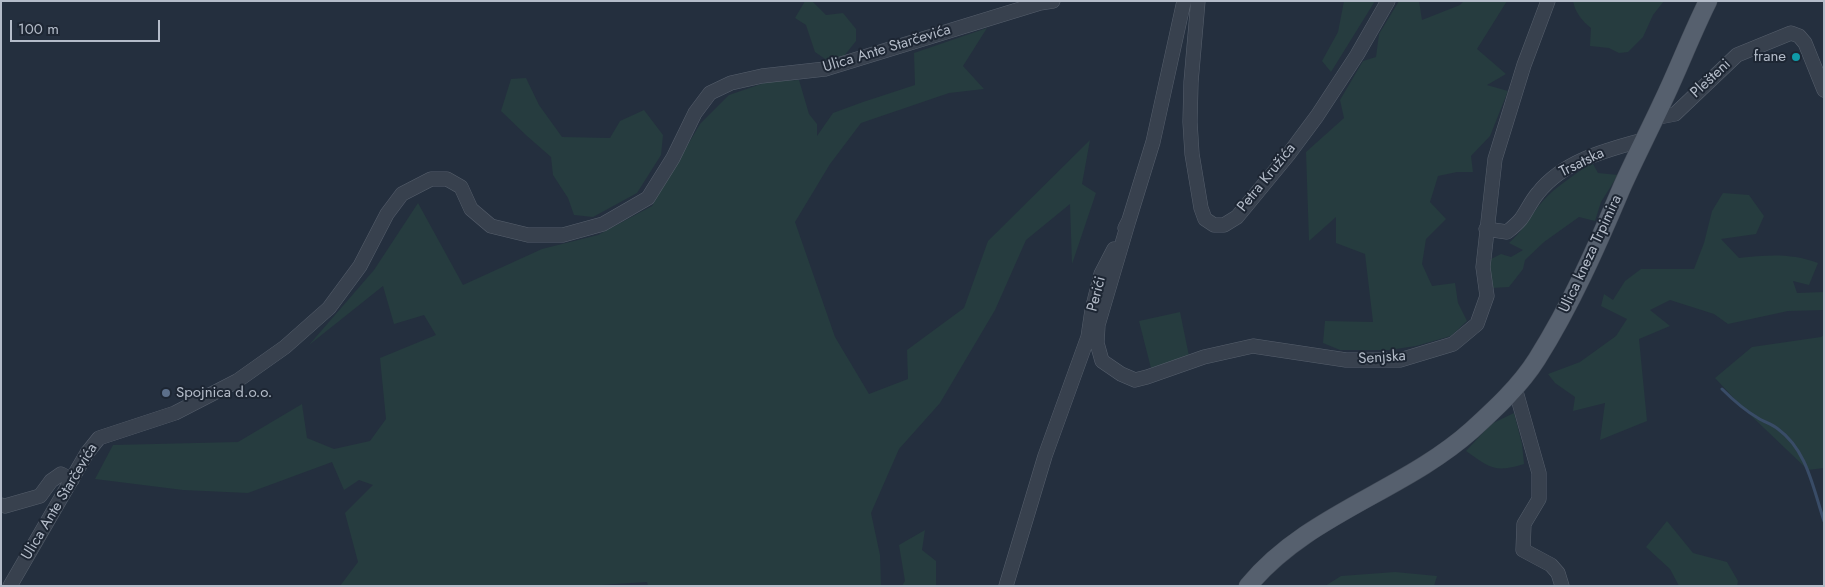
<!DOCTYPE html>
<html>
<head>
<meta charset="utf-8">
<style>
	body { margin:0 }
	#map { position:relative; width:1825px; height:587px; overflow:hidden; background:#242f3e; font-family:Jost,sans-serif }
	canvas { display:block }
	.frame { position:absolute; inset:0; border:2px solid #b4bcc9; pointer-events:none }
	.scale { position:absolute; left:10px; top:20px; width:150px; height:22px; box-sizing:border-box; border:2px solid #b4bcc9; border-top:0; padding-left:6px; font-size:15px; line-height:18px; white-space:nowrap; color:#b4bcc9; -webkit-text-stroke:4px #1d2633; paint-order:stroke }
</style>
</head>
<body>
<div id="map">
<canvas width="1825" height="587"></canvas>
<div class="frame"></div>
<div class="scale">100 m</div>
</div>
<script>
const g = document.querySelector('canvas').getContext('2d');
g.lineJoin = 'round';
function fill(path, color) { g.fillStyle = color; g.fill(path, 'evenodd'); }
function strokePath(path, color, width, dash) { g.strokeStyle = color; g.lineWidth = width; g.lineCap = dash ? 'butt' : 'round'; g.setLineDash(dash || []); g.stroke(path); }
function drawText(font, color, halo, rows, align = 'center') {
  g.font = font + ' Jost,sans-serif'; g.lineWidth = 4; g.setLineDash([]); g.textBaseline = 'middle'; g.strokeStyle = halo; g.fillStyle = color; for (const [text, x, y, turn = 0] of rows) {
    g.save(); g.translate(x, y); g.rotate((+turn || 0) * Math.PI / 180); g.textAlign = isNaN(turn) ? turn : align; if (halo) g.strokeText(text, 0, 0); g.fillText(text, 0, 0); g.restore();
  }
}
const green = new Path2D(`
	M 805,1 L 812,1 L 826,15 L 843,13 L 856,29 L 856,41 L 844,56 L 828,61 L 815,52 L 806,25 L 795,18 Z
	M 1344,1 L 1375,1 L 1331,72 L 1322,61 L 1338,32 Z
	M 1399,1 L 1419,1 L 1422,20 L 1460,5 L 1464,1 L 1507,1 L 1477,49 L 1506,74 L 1487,85 L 1508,91 L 1490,136 L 1471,156 L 1473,172 L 1457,172 L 1438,176 L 1430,202 L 1446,219 L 1426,239 L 1422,264 L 1432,286 L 1455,283 L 1458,303 L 1467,321 L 1451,336 L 1416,346 L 1389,350 L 1340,350 L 1323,343 L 1325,321 L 1373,322 L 1365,254 L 1336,243 L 1336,217 L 1309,241 L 1306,152 L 1344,118 L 1340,100 L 1363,61 L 1376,57 L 1379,34 Z
	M 1573,1 L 1664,1 L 1653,15 L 1643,37 L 1628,52 L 1619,53 L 1609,48 L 1590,46 L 1591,28 C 1582,21 1575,12 1573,1 Z
	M 987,28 L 963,66 L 984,89 L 949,93 L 861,123 L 830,164 L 795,222 L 835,337 L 869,394 L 908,379 L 907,350 L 964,308 L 988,241 L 1090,140 L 1082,184 L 1096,193 L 1072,264 L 1070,204 L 1026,240 L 995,310 L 940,403 L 899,449 L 871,513 L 880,555 L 881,586 L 648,586 L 647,582 L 585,586 L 340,586 L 358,562 L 345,513 L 373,485 L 359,480 L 344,490 L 332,462 L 248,493 L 183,490 L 95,479 L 113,445 L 238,442 L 302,404 L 307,438 L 334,449 L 370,441 L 386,419 L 380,358 L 436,335 L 424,315 L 394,324 L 383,286 L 309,345 L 374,270 L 418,203 L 463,285 L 542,249 L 598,235 L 652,206 L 700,124 L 729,95 L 770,81 L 799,80 L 809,114 L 817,124 L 817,136 L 833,113 L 863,102 L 915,85 L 914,53 Z
	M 526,78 L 539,105 L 562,137 L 610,138 L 620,121 L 644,110 L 663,135 L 661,155 L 637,193 L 593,217 L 574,215 L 568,198 L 553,175 L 551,157 L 527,136 L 501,111 L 511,79 Z
	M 1592,162 L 1598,173 L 1618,175 L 1601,202 L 1595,221 L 1579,217 L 1544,242 L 1525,260 L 1523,269 L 1509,287 L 1491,288 L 1487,261 L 1501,254 L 1511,257 L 1523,250 L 1509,243 C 1523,231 1530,216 1542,202 C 1556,186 1575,175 1592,162 Z
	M 1723,193 L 1749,195 L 1764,216 L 1756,234 L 1721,239 L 1739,258 C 1767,255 1791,253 1818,263 L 1809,285 L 1793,281 L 1797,293 L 1824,292 L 1824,310 L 1788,311 L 1728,324 L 1714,314 L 1670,300 L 1650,310 L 1670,326 L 1639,339 L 1647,421 L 1600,440 L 1605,403 L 1573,411 L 1575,397 L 1555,383 L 1548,374 L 1580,362 L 1616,336 L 1627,319 L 1601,306 L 1604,294 L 1613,300 L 1625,281 L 1641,269 L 1694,269 L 1704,243 L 1712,211 Z
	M 1180,312 L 1189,356 L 1151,368 L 1139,321 Z
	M 1824,335 L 1824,468 L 1808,470 L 1744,409 L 1715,378 L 1752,347 L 1821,337 Z
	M 1514,413 L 1522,444 L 1524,464 C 1495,473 1490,468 1466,451 L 1491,424 Z
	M 1667,521 L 1693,553 L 1727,562 L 1738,581 L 1737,586 L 1679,586 L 1670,569 L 1646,547 Z
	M 925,530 L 922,550 L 936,561 L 936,586 L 902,586 L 905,581 L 899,545 Z
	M 1395,572 L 1437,576 L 1434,586 L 1325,586 L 1341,576 Z`);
const stream = new Path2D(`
	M 1722,389 C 1733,400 1744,410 1758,418 C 1764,422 1772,424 1778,429 C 1807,450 1813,488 1824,521`);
const minor = new Path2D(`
	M 1198,1 L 1191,82 L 1190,122 L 1192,154 L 1201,208 L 1205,219 L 1214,225 L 1224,225 L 1237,217 L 1288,155 L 1317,116 L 1357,55 L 1388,1
	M 1654,118 L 1675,114 L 1737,55 L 1791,33 L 1799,36 L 1805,43 L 1824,90
	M 1129,220 L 1098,325 L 1097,343 L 1102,361 L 1121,374 L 1135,380 L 1147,377 L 1204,357 L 1253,346 L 1346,360 L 1400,360 L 1453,344 L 1477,324 L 1487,296 L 1483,267 L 1495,159 L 1524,65 L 1548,1
	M 1125,228 L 1129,220 L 1153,142 L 1184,1
	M 1486,229 L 1507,232 C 1512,228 1517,224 1521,219 C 1527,211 1531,201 1538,193 C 1563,161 1606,150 1643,140
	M 1515,388 L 1539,473 L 1539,499 L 1524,524 L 1523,550 L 1551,565 L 1558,573 L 1562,586
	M 1,505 L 5,506 L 40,496 L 51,481 L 61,474 L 72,480
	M 10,586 L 87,453 L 99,438 L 175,413 L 237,381 L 285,347 L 329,308 L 360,266 L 387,214 L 402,194 L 431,179 L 447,179 L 461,187 L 471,209 L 491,226 L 528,235 L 563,235 L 603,224 L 648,198 L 673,158 L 695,113 L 710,93 L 731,83 L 762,76 L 825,69 L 1040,3 L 1053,1
	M 1006,586 L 1045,456 L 1088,337 L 1092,310 L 1101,274 L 1114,249`);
const major = new Path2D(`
	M 1248,586 C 1307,514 1404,491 1472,430 C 1495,409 1520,386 1537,359 C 1571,305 1597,246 1622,187 C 1635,158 1649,131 1662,103 C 1678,70 1691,35 1708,1`);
const markers = [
	[1796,57,5,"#0f9aa8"],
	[166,393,5,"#5c6f8a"]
];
const streetNames = [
	["Ulica Ante Starčevića",887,49,-17],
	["Plešteni",1711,79,-43],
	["Trsatska",1582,163,-26],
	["Petra Kružića",1267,178,-51],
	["Ulica kneza Trpimira",1591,254,-65],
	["Perići",1097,294,-75],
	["Senjska",1382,358,-4],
	["Ulica Ante Starčevića",60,502,-59]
];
const poiNames = [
	["frane",1786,57],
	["Spojnica d.o.o.",176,393,"left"]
];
fill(green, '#263c3f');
strokePath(stream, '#394c67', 3);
strokePath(minor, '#565f6c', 15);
strokePath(major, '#414a57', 19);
strokePath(minor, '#38414e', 14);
strokePath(major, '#56606e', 18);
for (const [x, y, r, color] of markers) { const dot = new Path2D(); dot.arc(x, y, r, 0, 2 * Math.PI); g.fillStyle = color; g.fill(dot); strokePath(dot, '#1d2633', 2); }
drawText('15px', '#b4bcc9', '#1d2633', streetNames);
drawText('15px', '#b4bcc9', '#1d2633', poiNames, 'right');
</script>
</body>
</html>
